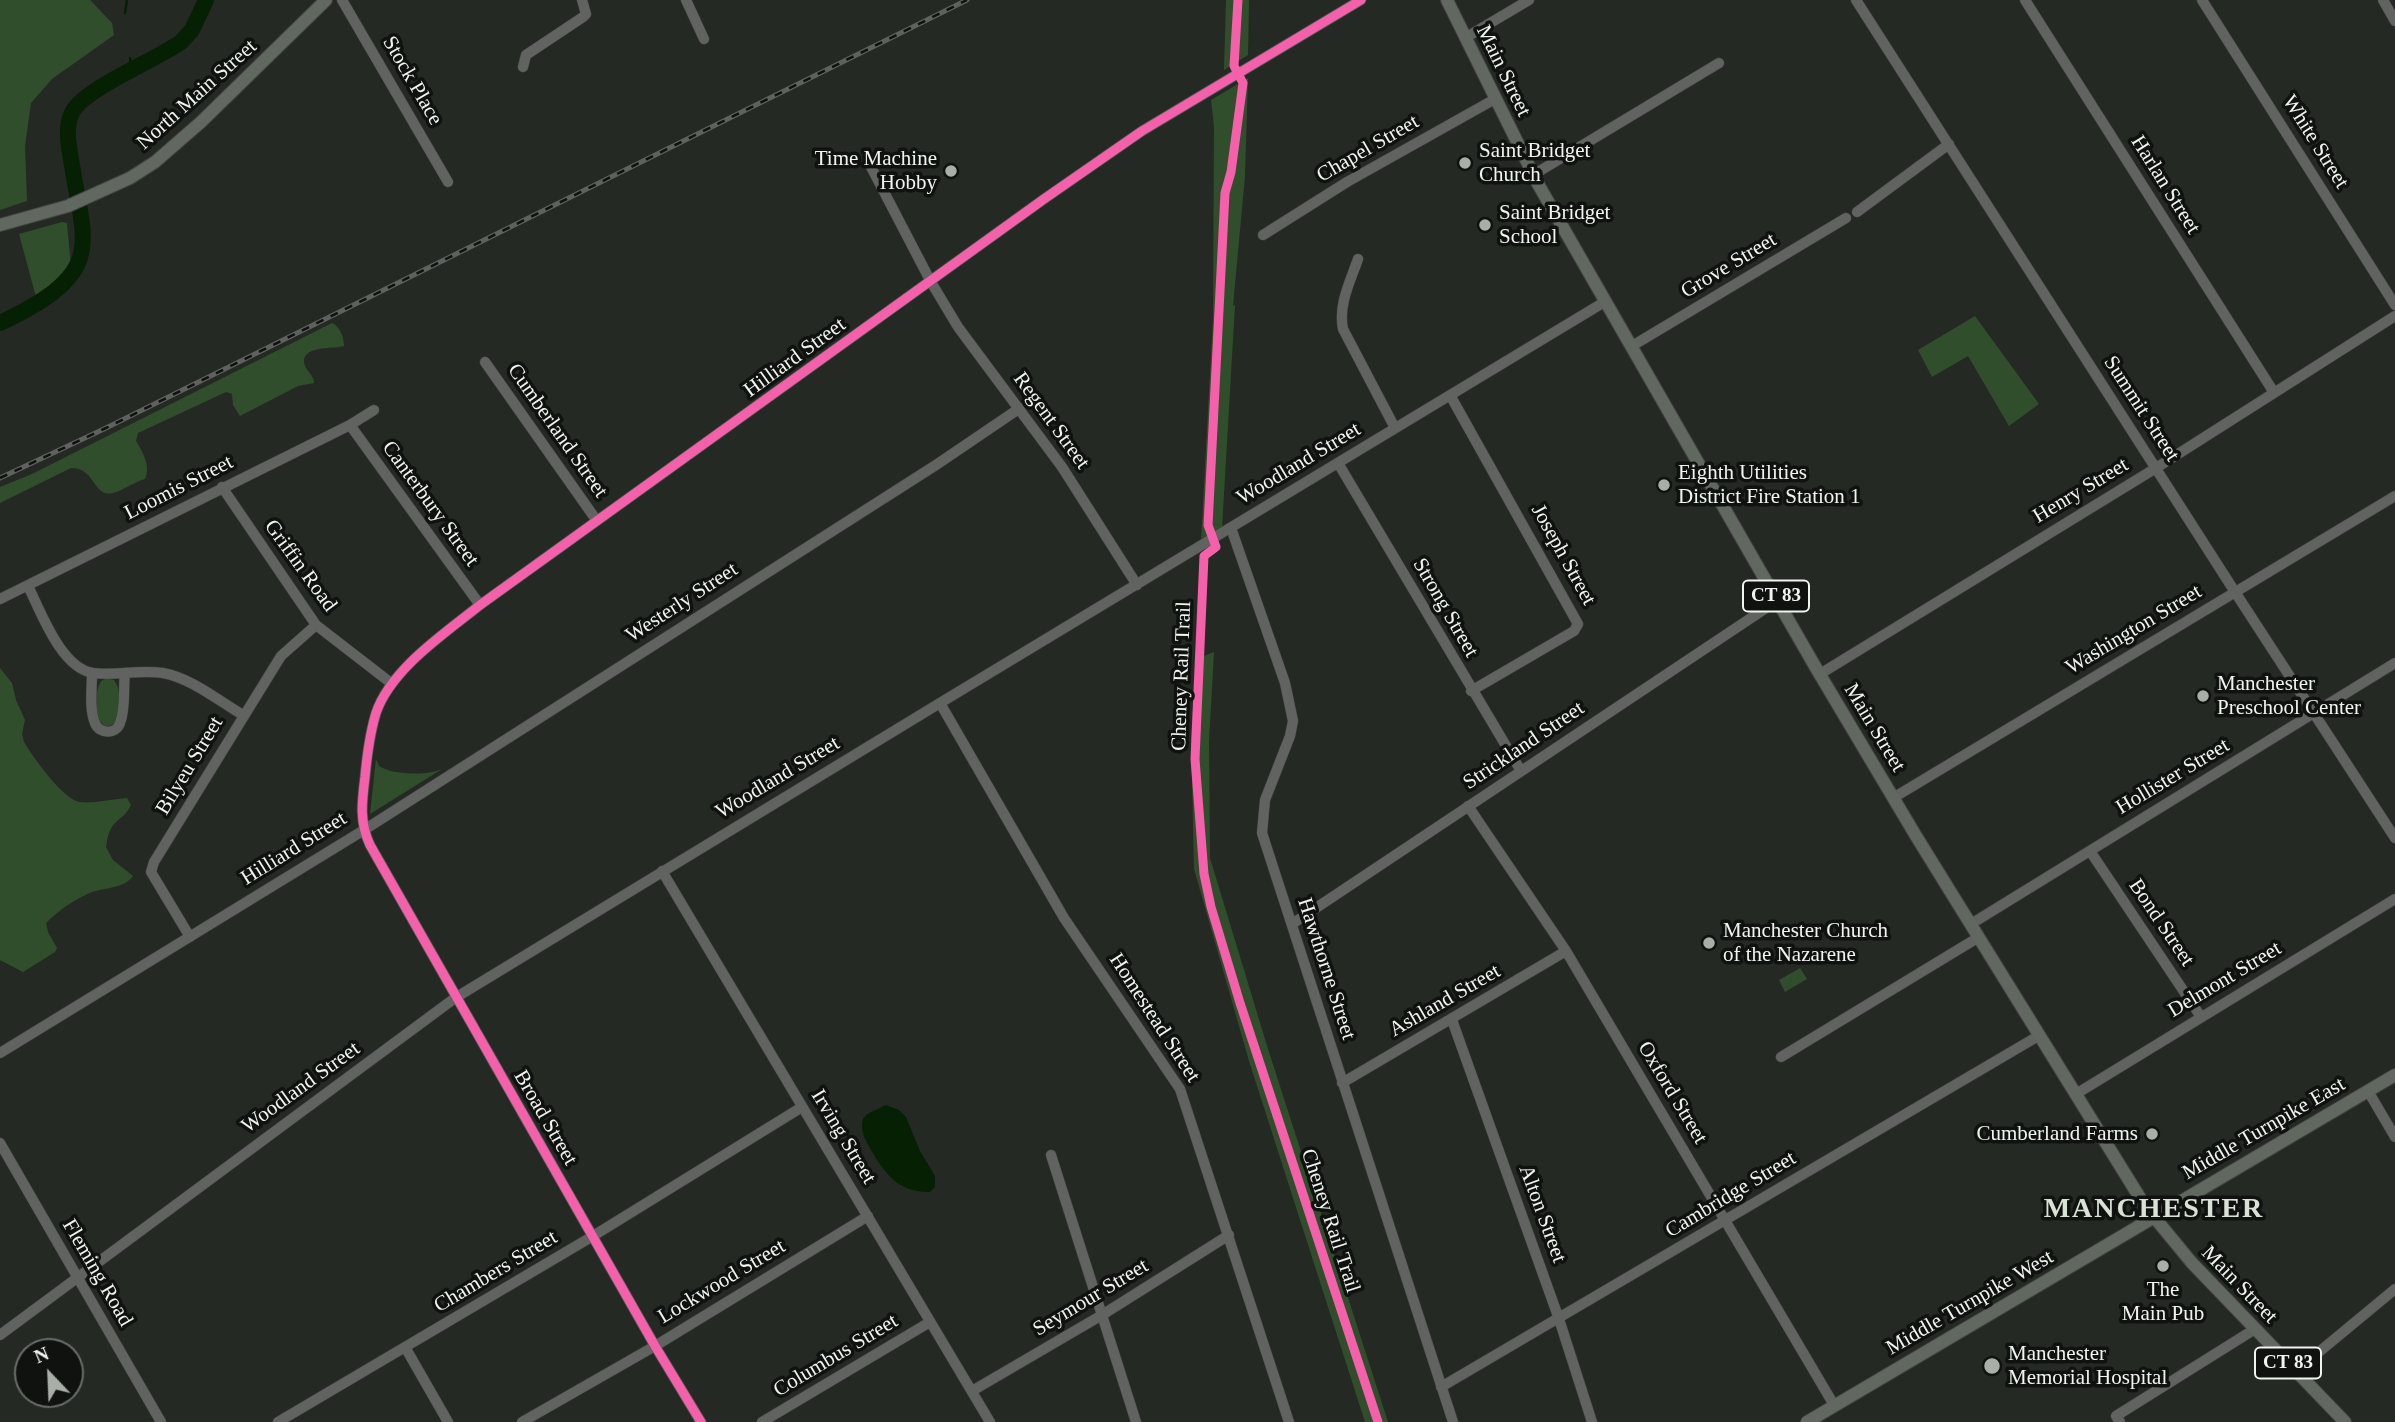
<!DOCTYPE html>
<html>
<head>
<meta charset="utf-8">
<style>
	body { margin:0 }
	#map { position:relative; width:2395px; height:1422px; overflow:hidden; background:#252924; font-family:"Times New Roman",serif }
	canvas { display:block }
	.north { position:absolute; left:14px; top:1338px; width:70px; height:70px; box-sizing:border-box; background:#0f120f; border:2px solid #696d69; border-radius:50%; rotate:337deg; font-size:19px; font-weight:700; line-height:28px; text-align:center; color:#f1f5f0 }
	.north::after { content:''; display:block; margin:auto; width:24px; height:32px; background:#aaaea9; clip-path:polygon(50% 0,100% 100%,50% 72%,0 100%) }
</style>
</head>
<body>
<div id="map">
<canvas width="2395" height="1422"></canvas>
<div class="north">N</div>
</div>
<script>
const g = document.querySelector('canvas').getContext('2d');
g.lineJoin = 'round';
function fill(path, color) { g.fillStyle = color; g.fill(path, 'evenodd'); }
function strokePath(path, color, width, dash) { g.strokeStyle = color; g.lineWidth = width; g.lineCap = dash ? 'butt' : 'round'; g.setLineDash(dash || []); g.stroke(path); }
function drawText(font, color, halo, rows, align = 'center') {
  g.font = font + ' "Times New Roman",serif'; g.lineWidth = 7; g.setLineDash([]); g.textBaseline = 'middle'; g.strokeStyle = halo; g.fillStyle = color; for (const [text, x, y, turn = 0] of rows) {
    g.save(); g.translate(x, y); g.rotate((+turn || 0) * Math.PI / 180); g.textAlign = isNaN(turn) ? turn : align; if (halo) g.strokeText(text, 0, 0); g.fillText(text, 0, 0); g.restore();
  }
}
const green = new Path2D(`
	M 0,0 L 90,0 L 112,23 L 114,35 L 52,79 L 31,103 L 25,146 L 27,201 L 0,210 Z
	M 1226,0 L 1249,0 L 1248,55 L 1224,70 Z
	M 1248,78 L 1245,176 L 1233,306 L 1235,305 L 1222,528 L 1201,541 L 1213,319 L 1214,127 L 1211,100 Z
	M 62,222 L 67,223 L 71,267 L 36,297 L 19,234 Z
	M 1975,316 L 2039,404 L 2009,426 L 1968,356 L 1932,377 L 1918,350 Z
	M 332,323 C 340,326 344,338 344,346 C 336,349 303,345 304,362 C 305,371 314,374 314,383 L 298,386 L 240,416 L 233,405 L 232,394 L 226,392 L 138,433 L 136,441 C 143,452 151,467 145,479 C 134,482 124,490 113,493 C 93,498 96,468 71,468 L 0,503 L 0,487 L 32,474 Z
	M 1214,652 L 1209,741 L 1210,858 L 1268,1049 L 1388,1422 L 1365,1422 L 1249,1061 L 1194,869 L 1191,739 L 1196,659 Z
	M 0,668 L 12,683 L 16,700 L 25,720 L 22,734 L 24,742 C 33,757 62,798 79,802 C 91,804 114,799 127,798 L 131,805 C 122,824 110,816 106,847 L 113,860 L 133,876 C 123,889 107,887 92,892 C 75,899 59,910 46,923 L 48,932 L 57,948 L 55,952 L 23,972 L 0,960 Z
	M 107,678 L 114,680 C 122,690 120,712 115,723 L 107,727 C 93,721 94,693 101,681 Z
	M 376,759 L 379,766 C 393,775 427,776 442,769 L 370,814 Z
	M 1800,968 L 1807,979 L 1785,992 L 1779,980 Z`);
const water = new Path2D(`
	M 886,1105 L 899,1110 L 906,1117 L 920,1151 L 935,1176 L 935,1187 L 930,1192 C 898,1192 886,1175 871,1150 C 865,1139 860,1132 863,1119 L 867,1114 Z`);
const stream = new Path2D(`
	M 125,13 L 127,0
	M 130,58 L 132,71`);
const river = new Path2D(`
	M 0,323 C 116,268 80,242 68,138 C 68,128 68,119 73,111 C 86,88 156,60 181,42 L 192,30 L 206,0`);
const minor = new Path2D(`
	M 342,0 L 448,182
	M 686,0 L 704,39
	M 1856,0 L 2235,592 L 2395,838
	M 2025,0 L 2273,391
	M 2202,0 L 2395,305
	M 2383,0 L 2395,21
	M 1465,38 L 1529,0
	M 523,67 L 526,55 L 583,17 L 586,14 L 582,0
	M 869,163 L 931,282 L 958,327 L 1062,467 L 1137,585
	M 1533,175 L 1719,63
	M 1857,212 L 1949,144
	M 1263,235 L 1347,182 L 1495,99
	M 1358,259 C 1350,282 1338,305 1343,329 L 1395,428
	M 1632,346 L 1846,218
	M 485,362 L 597,521
	M 1450,395 L 1578,624 L 1574,631 L 1471,691
	M 350,425 L 480,605
	M 1338,463 L 1521,771
	M 222,487 L 316,625 L 391,683
	M 1231,528 L 1285,683 L 1293,721 L 1290,736 L 1265,800 L 1262,833 L 1453,1422
	M 28,586 C 41,612 61,668 93,673 C 116,676 140,669 163,673 C 191,678 219,701 243,715
	M 0,599 L 350,425 L 374,410
	M 92,673 C 92,688 89,709 95,723 C 99,734 116,735 120,723 C 126,708 123,688 125,673
	M 1820,674 L 2156,468 L 2395,316
	M 940,703 L 1064,918 L 1180,1089 L 1289,1422
	M 1893,798 L 2395,496
	M 1468,806 L 1566,951 L 1834,1405
	M 2090,851 L 2201,1017
	M 662,871 L 990,1422
	M 1292,924 L 1778,600
	M 1971,924 L 2395,663
	M 190,937 L 151,872 L 154,862 L 281,656 L 316,625
	M 1452,1020 L 1559,1319 L 1592,1422
	M 0,1053 L 364,830 L 936,465 L 1020,408
	M 1781,1057 L 1979,937
	M 1342,1083 L 1566,951
	M 2368,1091 L 2395,1137
	M 2076,1094 L 2395,899
	M 0,1143 L 161,1422
	M 1051,1155 L 1136,1422
	M 0,1335 L 455,998 L 940,703 L 1606,301
	M 405,1347 L 448,1422
	M 2296,1371 L 2395,1289
	M 1441,1387 L 2040,1035
	M 972,1391 L 1102,1315 L 1229,1235
	M 278,1422 L 593,1236 L 802,1107
	M 522,1422 L 655,1346 L 868,1216
	M 701,1422 L 655,1346 L 370,845 C 359,822 362,801 365,777 C 367,755 370,733 376,713 C 391,669 444,634 480,605 L 1044,199 L 1142,131 L 1361,0
	M 762,1422 L 930,1322
	M 2120,1422 L 2116,1416 L 2255,1329`);
const major = new Path2D(`
	M 1447,0 L 1538,184 L 1816,668 L 1916,836 L 2145,1206 L 2192,1263 L 2345,1422
	M 0,225 L 68,206 L 130,178 L 155,162 L 201,122 L 326,0
	M 1807,1422 L 2395,1075`);
const rail = new Path2D(`
	M 0,478 L 106,428 L 967,0`);
const cycleway = new Path2D(`
	M 1238,0 L 1234,66 L 1243,83 L 1231,172 L 1225,193 L 1208,525 L 1216,547 L 1204,556 L 1195,759 L 1204,874 L 1211,907 L 1240,1003 L 1378,1422
	M 701,1422 L 655,1346 L 370,845 C 359,822 362,801 365,777 C 367,755 370,733 376,713 C 391,669 444,634 480,605 L 1044,199 L 1142,131 L 1361,0`);
const markers = [
	[1465,163,7,"#aaaea9"],
	[951,171,7,"#aaaea9"],
	[1485,225,7,"#aaaea9"],
	[1664,485,7,"#aaaea9"],
	[2203,696,7,"#aaaea9"],
	[1709,943,7,"#aaaea9"],
	[2152,1134,7,"#aaaea9"],
	[2163,1266,7,"#aaaea9"],
	[1992,1366,9,"#aaaea9"]
];
const shields = [
	[1776,596,66],
	[2288,1363,66]
];
const shieldNames = [
	["CT 83",1776,596],
	["CT 83",2288,1363]
];
const streetNames = [
	["Main Street",1503,71,64],
	["Stock Place",412,81,60],
	["North Main Street",197,95,-42],
	["White Street",2315,142,58],
	["Chapel Street",1368,149,-30],
	["Harlan Street",2165,185,58],
	["Grove Street",1729,266,-31],
	["Hilliard Street",795,358,-36],
	["Summit Street",2141,409,57],
	["Regent Street",1051,421,54],
	["Cumberland Street",557,431,55],
	["Woodland Street",1299,464,-31],
	["Loomis Street",179,488,-27],
	["Henry Street",2081,491,-31],
	["Canterbury Street",430,504,54],
	["Joseph Street",1563,555,61],
	["Griffin Road",300,566,54],
	["Westerly Street",682,603,-33],
	["Strong Street",1445,608,60],
	["Washington Street",2134,630,-31],
	["Cheney Rail Trail",1182,676,-88],
	["Main Street",1874,728,59],
	["Strickland Street",1524,746,-34],
	["Bilyeu Street",190,766,-59],
	["Hollister Street",2173,777,-31],
	["Woodland Street",778,778,-31],
	["Hilliard Street",294,849,-32],
	["Bond Street",2161,923,56],
	["Hawthorne Street",1326,969,72],
	["Delmont Street",2225,980,-31],
	["Ashland Street",1445,1001,-30],
	["Homestead Street",1154,1018,57],
	["Woodland Street",301,1088,-36],
	["Oxford Street",1672,1093,59],
	["Broad Street",545,1118,60],
	["Middle Turnpike East",2264,1129,-30],
	["Irving Street",843,1137,59],
	["Cambridge Street",1731,1195,-31],
	["Alton Street",1542,1214,70],
	["Cheney Rail Trail",1330,1221,72],
	["Chambers Street",496,1272,-31],
	["Fleming Road",97,1273,60],
	["Lockwood Street",722,1282,-31],
	["Main Street",2239,1285,46],
	["Seymour Street",1091,1298,-31],
	["Middle Turnpike West",1970,1303,-30],
	["Columbus Street",836,1356,-31]
];
const poiNames = [
	["Saint Bridget",1479,151],
	["Church",1479,175],
	["Time Machine",937,159,"right"],
	["Hobby",937,183,"right"],
	["Saint Bridget",1499,213],
	["School",1499,237],
	["Eighth Utilities",1678,473],
	["District Fire Station 1",1678,497],
	["Manchester",2217,684],
	["Preschool Center",2217,708],
	["Manchester Church",1723,931],
	["of the Nazarene",1723,955],
	["Cumberland Farms",2138,1134,"right"],
	["The",2163,1290,"center"],
	["Main Pub",2163,1314,"center"],
	["Manchester",2008,1354],
	["Memorial Hospital",2008,1378]
];
const districtNames = [
	["MANCHESTER",2154,1210]
];
fill(green, '#314e2c');
fill(water, '#052003');
strokePath(stream, '#052003', 2.5);
strokePath(river, '#052003', 16);
strokePath(minor, '#40433f', 11);
strokePath(major, '#40433f', 14);
strokePath(minor, '#606360', 10);
strokePath(major, '#616860', 12);
strokePath(rail, '#5f615f', 5);
strokePath(rail, '#0f120f', 2.5, [8]);
strokePath(cycleway, '#f560ab', 9);
for (const [x, y, r, color] of markers) { const dot = new Path2D(); dot.arc(x, y, r, 0, 2 * Math.PI); g.fillStyle = color; g.fill(dot); strokePath(dot, '#0f120f', 2.5); }
for (const [x, y, w] of shields) { const box = new Path2D(); box.roundRect(x - w / 2, y - 15.5, w, 31, 5); g.fillStyle = '#0f120f'; g.fill(box); strokePath(box, '#f1f5f0', 2); }
drawText('bold 19px', '#f1f5f0', null, shieldNames);
drawText('21px', '#f1f5f0', '#0f120f', streetNames);
drawText('21px', '#f1f5f0', '#0f120f', poiNames, 'left');
g.letterSpacing = '2px';
drawText('bold 28px', '#dae2d8', '#0f120f', districtNames);
g.letterSpacing = '0px';
</script>
</body>
</html>
